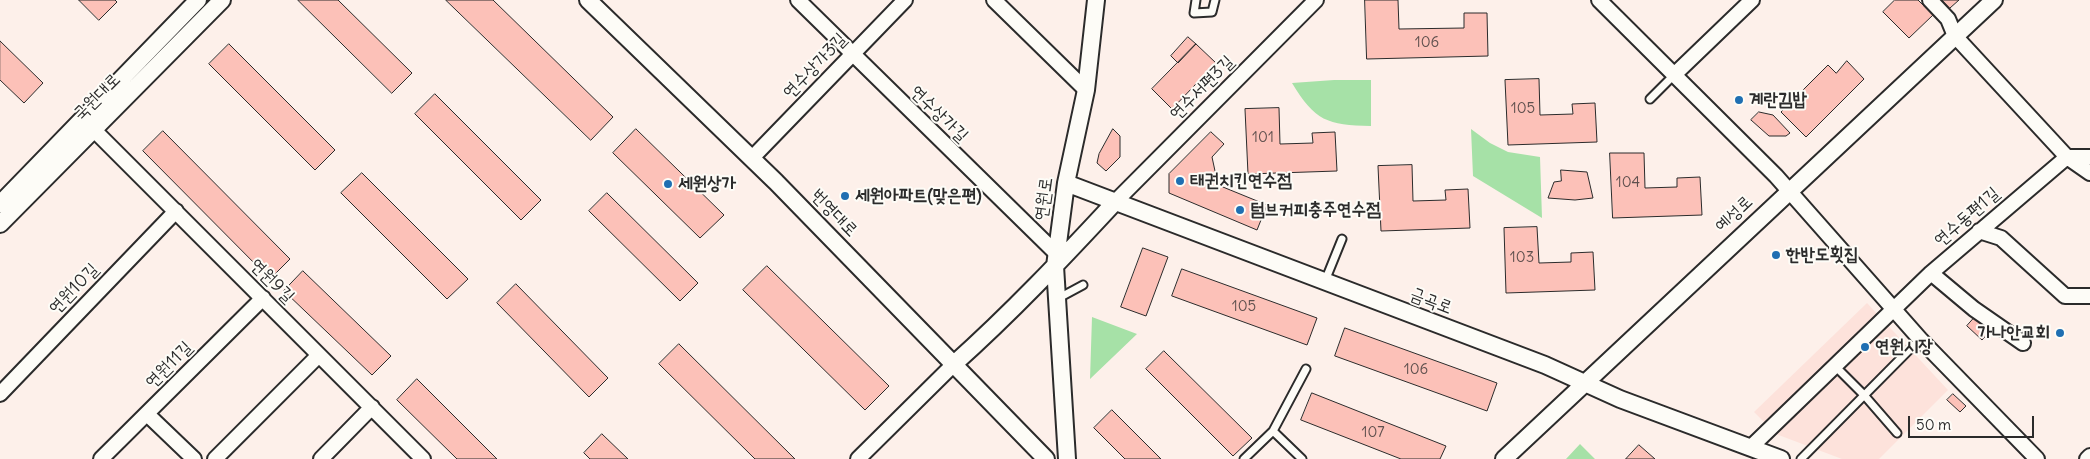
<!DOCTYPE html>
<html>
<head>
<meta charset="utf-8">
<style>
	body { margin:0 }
	#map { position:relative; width:2090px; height:459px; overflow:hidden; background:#fdf0ea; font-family:Delius,sans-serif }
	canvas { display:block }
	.scale { position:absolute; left:1908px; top:416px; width:126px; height:22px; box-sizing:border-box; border:2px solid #2b2b2b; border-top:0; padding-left:6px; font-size:15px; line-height:18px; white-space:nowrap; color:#2b2b2b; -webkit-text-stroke:4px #fdfcf7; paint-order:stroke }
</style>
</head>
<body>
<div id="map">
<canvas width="2090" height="459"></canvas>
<div class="scale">50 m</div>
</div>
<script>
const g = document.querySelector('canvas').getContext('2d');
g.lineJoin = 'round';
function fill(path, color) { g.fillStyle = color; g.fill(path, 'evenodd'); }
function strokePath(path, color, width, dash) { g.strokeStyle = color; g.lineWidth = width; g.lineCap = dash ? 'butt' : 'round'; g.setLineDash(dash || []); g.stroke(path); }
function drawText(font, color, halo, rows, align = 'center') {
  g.font = font + ' Delius,"Poor Story",sans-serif'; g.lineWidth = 4; g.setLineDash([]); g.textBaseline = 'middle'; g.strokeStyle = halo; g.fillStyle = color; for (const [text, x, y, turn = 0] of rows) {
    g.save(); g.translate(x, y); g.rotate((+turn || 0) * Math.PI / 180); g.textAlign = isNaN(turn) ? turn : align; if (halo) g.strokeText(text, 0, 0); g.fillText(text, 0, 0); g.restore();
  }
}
const built = new Path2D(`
	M 1867,303 L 1948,390 L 1879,459 L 1842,459 L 1776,434 L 1754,412 Z`);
const green = new Path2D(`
	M 1334,80 L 1371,80 L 1371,126 C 1327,125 1315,121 1292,83 Z
	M 1471,129 L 1490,143 L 1508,152 L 1540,157 L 1542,218 L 1473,176 Z
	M 1092,317 L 1137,334 L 1090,379 Z
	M 1580,444 L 1595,459 L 1566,459 Z`);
const building = new Path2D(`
	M 79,0 L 115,0 L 117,2 L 99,20 Z
	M 298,0 L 338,0 L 412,73 L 392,93 Z
	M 446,0 L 493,0 L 613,117 L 591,140 Z
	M 1365,0 L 1398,0 L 1399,29 L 1464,28 L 1464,13 L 1487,13 L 1488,56 L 1367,59 Z
	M 1895,0 L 1918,0 L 1933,15 L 1909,38 L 1883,12 Z
	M 1942,0 L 1959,0 L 1950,8 Z
	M 1188,37 L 1196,44 L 1178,63 L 1171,56 Z
	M 0,41 L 43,83 L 24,103 L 0,80 Z
	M 229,44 L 335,150 L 315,170 L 209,64 Z
	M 1196,44 L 1216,63 L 1172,109 L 1152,89 Z
	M 1847,61 L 1864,79 L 1806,137 L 1781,112 L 1828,65 L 1836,73 Z
	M 1539,79 L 1540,115 L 1573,114 L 1572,104 L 1595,103 L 1597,142 L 1508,145 L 1505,80 Z
	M 435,94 L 541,200 L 521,220 L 415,114 Z
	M 1279,108 L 1280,144 L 1313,143 L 1312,133 L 1335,132 L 1337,171 L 1248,174 L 1245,109 Z
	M 1759,112 L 1773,115 L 1790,133 L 1786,136 L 1769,136 L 1751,120 Z
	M 636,129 L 724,215 L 700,238 L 613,153 Z
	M 1113,129 L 1120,136 L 1120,157 L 1106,171 L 1097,163 L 1099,154 Z
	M 163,131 L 290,259 L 270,279 L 143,151 Z
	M 1211,132 L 1224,144 L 1212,157 L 1218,185 L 1267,205 L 1257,230 L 1169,193 L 1169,174 Z
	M 1610,153 L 1644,153 L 1645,188 L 1677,187 L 1677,178 L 1700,177 L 1702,215 L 1613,218 Z
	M 1412,165 L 1413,201 L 1446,200 L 1445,190 L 1468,189 L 1470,228 L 1381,231 L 1378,166 Z
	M 1561,170 L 1587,172 L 1593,198 L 1575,200 L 1548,198 L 1554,182 L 1561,181 Z
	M 362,173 L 468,279 L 447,299 L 341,193 Z
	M 607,193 L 698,283 L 680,301 L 589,211 Z
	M 1537,227 L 1539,263 L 1571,262 L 1571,253 L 1593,252 L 1595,290 L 1506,293 L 1504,228 Z
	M 1143,248 L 1168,257 L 1146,316 L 1121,307 Z
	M 767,266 L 889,386 L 865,410 L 743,290 Z
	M 1182,269 L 1317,318 L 1307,345 L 1172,296 Z
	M 303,271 L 391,356 L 372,375 L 284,291 Z
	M 516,284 L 608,378 L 589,397 L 497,303 Z
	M 1975,317 L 1990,331 L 1982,340 L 1967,326 Z
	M 1345,328 L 1497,383 L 1487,411 L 1335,356 Z
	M 679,344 L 795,459 L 755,459 L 659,364 Z
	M 1164,351 L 1252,438 L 1233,456 L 1146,369 Z
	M 417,379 L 497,459 L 457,459 L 397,400 Z
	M 1312,393 L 1446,446 L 1440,459 L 1401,459 L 1301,420 Z
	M 1953,394 L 1966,406 L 1960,412 L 1947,400 Z
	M 1112,410 L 1161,459 L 1125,459 L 1094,428 Z
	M 602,434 L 628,459 L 590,459 L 584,453 Z
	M 1639,445 L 1655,459 L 1626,459 Z`);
const service = new Path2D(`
	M 1196,0 L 1194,13 L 1212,12 L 1215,0
	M 1650,99 L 1674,75
	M 1325,281 L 1342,239
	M 1057,299 L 1083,285
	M 1835,366 L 1864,395 L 1897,433
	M 1273,431 L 1302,459
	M 1244,459 L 1273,431 L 1306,369
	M 1801,459 L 1920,339`);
const minor = new Path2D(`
	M 798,0 L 1056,253
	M 994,0 L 1086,90
	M 1599,0 L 1776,176 L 1920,339 L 2037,459
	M 1930,0 L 1948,19 L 1955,36 L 2067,157 L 2090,157
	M 1675,74 L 1752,0
	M 93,129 L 423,459
	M 752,158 L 905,0
	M 1115,202 L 1316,0
	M 1979,231 L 2001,238 L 2065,296 L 2090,296
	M 1931,273 L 1974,309 L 2023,343
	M 0,394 L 176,211
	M 147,414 L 194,459
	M 1750,448 L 1931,273 L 2067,157 L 2090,173
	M 101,459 L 263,298
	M 215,459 L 319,355
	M 321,459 L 372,407
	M 858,459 L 954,364
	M 2087,459 L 2090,456`);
const tertiary = new Path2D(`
	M 588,0 L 776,182 L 1046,459
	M 1066,183 L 1545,365 L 1620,399 L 1781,459
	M 0,204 L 198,0
	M 0,224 L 222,0
	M 954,364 C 1011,313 1063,258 1115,202
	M 1067,459 L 1055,266 L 1066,183 L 1086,90 L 1096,0
	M 1504,459 L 1994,0`);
const markers = [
	[1739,100,5,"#1f6fb2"],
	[1180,181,5,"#1f6fb2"],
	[668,184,5,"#1f6fb2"],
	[845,196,5,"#1f6fb2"],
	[1240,210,5,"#1f6fb2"],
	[1776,255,5,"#1f6fb2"],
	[2060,333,5,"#1f6fb2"],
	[1865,347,5,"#1f6fb2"]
];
const numberNames = [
	["106",1427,43],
	["105",1523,109],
	["101",1263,138],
	["104",1628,183],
	["103",1522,258],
	["105",1244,307],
	["106",1416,370],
	["107",1373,433]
];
const streetNames = [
	["연수상가3길",815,66,-46],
	["연수서편3길",1202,88,-45],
	["국원대로",97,97,-45],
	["연수상가길",939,114,44],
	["연원로",1044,199,-82],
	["번영대로",834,213,46],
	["예성로",1734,214,-43],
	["연수동편1길",1967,217,-41],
	["연원9길",272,281,45],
	["연원10길",74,289,-46],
	["금곡로",1431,301,21],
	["연원11길",169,365,-45]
];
const poiNames = [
	["계란김밥",1749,100],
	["태권치킨연수점",1190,181],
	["세원상가",678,184],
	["세원아파트(맞은편)",855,196],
	["텀브커피충주연수점",1250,210],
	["한반도횟집",1786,255],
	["가나안교회",2050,333,"right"],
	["연원시장",1875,347]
];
fill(built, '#fde2db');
fill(green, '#a6e1a7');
fill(building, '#fcc1b8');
strokePath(building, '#2b2b2b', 1);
strokePath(service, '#2b2b2b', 11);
strokePath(minor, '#2b2b2b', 18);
strokePath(tertiary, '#2b2b2b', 20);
strokePath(service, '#fdfcf7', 7);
strokePath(minor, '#fdfcf7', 14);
strokePath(tertiary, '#fdfcf7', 16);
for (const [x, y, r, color] of markers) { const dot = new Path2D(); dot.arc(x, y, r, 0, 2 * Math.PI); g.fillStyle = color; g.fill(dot); strokePath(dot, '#fdfcf7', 2); }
drawText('15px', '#5f504e', null, numberNames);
drawText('18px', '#2b2b2b', '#fdfcf7', streetNames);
drawText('bold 18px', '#2b2b2b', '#fdfcf7', poiNames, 'left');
</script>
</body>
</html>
